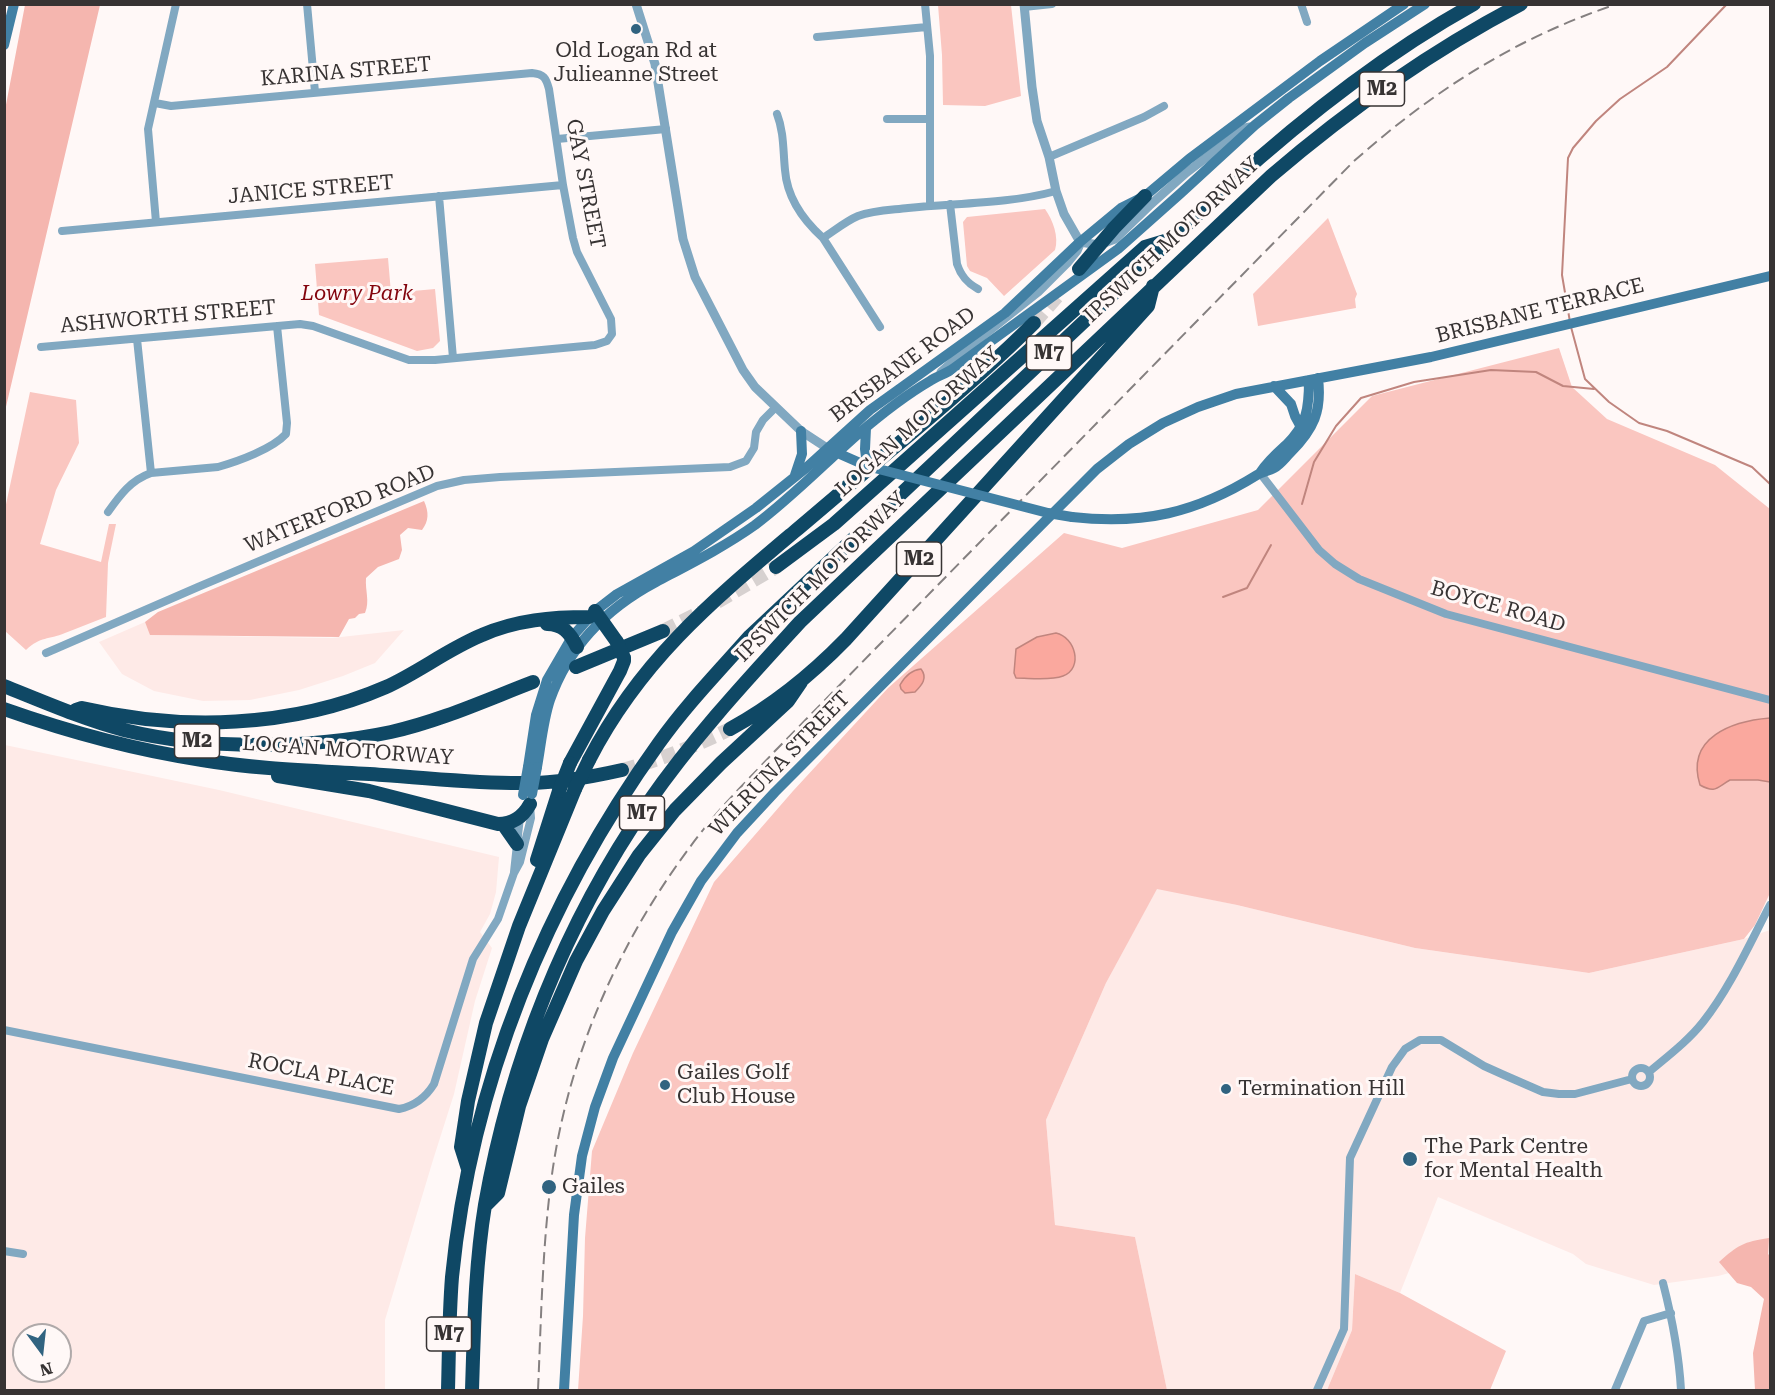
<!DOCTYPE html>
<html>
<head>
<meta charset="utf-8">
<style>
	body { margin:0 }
	#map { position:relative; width:1775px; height:1395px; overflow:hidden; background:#fff8f7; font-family:"Roboto Serif",serif }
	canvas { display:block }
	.frame { position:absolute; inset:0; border:6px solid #373333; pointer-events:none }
	.north { position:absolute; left:12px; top:1323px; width:60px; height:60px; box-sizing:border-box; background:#fff8f7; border:2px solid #afa9a9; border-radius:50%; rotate:165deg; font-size:16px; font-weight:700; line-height:24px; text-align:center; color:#373333 }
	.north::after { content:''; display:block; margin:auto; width:21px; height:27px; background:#316380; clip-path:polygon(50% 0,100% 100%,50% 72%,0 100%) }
</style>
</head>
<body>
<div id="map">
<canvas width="1775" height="1395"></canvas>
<div class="frame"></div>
<div class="north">N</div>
</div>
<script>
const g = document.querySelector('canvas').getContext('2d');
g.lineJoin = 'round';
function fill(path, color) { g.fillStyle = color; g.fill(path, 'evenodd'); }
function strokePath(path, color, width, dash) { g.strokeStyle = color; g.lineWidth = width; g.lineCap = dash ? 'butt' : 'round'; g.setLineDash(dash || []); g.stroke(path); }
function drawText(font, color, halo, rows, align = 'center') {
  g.font = font + ' "Roboto Serif",serif'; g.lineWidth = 6; g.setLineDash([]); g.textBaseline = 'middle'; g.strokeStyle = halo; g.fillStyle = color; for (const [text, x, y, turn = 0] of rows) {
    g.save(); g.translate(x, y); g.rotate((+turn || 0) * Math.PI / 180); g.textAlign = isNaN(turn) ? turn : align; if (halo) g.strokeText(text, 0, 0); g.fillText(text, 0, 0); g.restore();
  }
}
const built = new Path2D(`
	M 145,622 L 151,635 L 332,638 L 404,630 L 375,663 L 343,676 L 299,690 L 250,700 L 203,701 L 154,691 L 122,674 L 99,642 Z
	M 5,745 L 219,790 L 499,857 L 496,892 L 490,914 L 480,932 L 492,948 L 475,1001 L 454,1094 L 433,1160 L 385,1320 L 385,1390 L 5,1390 ZM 24,1335 L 60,1335 L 60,1371 L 24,1371 Z
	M 1157,888 L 1237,905 L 1415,948 L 1589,973 L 1744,939 L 1770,930 L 1770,1262 L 1718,1276 L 1654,1285 L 1586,1264 L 1573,1254 L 1438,1197 L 1400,1293 L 1355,1274 L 1352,1330 L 1327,1390 L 1167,1390 L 1135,1237 L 1055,1225 L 1046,1120 L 1106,983 Z`);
const green = new Path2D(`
	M 938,5 L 1011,5 L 1021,96 L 985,106 L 943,105 L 942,55 Z
	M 1045,209 C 1053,220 1059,237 1055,250 L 1004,296 L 987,278 L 970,271 L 967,266 L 963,222 L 967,217 Z
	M 1328,218 L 1357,294 L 1355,299 L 1356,308 L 1258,326 L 1253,294 Z
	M 388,258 L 391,293 L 435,289 L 440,341 L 433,348 L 417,351 L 319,315 L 315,264 Z
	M 1559,348 L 1572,387 L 1607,419 L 1715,465 L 1770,509 L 1770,893 L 1755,925 L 1744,939 L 1589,973 L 1415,948 L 1237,905 L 1157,889 L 1106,983 L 1046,1120 L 1055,1225 L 1135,1237 L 1167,1390 L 578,1390 L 583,1316 L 585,1238 L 592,1151 L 633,1053 L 714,882 L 793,791 L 888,688 L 1064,533 L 1122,548 L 1258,510 L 1372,396 Z
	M 30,392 L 76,400 L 79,443 L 56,490 L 40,544 L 101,562 L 109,524 L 116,524 L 108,563 L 106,617 C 92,622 79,628 65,633 C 48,640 41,636 26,650 L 5,631 L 5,509 Z
	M 1355,1274 L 1400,1293 L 1506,1351 L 1490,1390 L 1327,1390 L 1352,1330 Z`);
const forest = new Path2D(`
	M 25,5 L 100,5 L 5,411 L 5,110 Z
	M 424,501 C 429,512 429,521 422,530 L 408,528 L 400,535 L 402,550 L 399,559 L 378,567 L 366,578 C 365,591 370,601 365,613 L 359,614 L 355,618 L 349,619 L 339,637 L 150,635 L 145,622 L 158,612 Z
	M 1769,1238 L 1768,1254 L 1770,1256 L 1770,1390 L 1755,1390 L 1753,1353 L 1764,1299 L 1751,1287 L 1737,1283 L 1719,1262 C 1738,1245 1743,1242 1769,1238 Z`);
const water = new Path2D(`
	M 1056,633 C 1075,637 1084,668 1063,676 C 1050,681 1030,678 1016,678 L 1014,673 L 1016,649 L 1037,637 Z
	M 921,669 C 928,678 922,685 915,692 L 905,693 L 901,689 L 900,685 C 905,676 911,670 921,669 Z
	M 1770,718 L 1770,782 L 1758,780 L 1730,780 C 1717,787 1716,794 1700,785 C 1685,737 1733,721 1770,718 Z`);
const stream = new Path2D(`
	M 1570,322 L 1562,275 L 1568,158 L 1573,148 L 1596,121 L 1620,99 L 1667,67 L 1727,4
	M 1571,327 L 1585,379 L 1609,402 L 1639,423 L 1667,431 L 1752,467 L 1770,484
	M 1302,504 L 1314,462 L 1336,426 L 1361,398 L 1414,382 L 1491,370 L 1536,372 L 1563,386 L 1594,389
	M 1223,597 L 1247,588 L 1271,545`);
const motorwayTunnel = new Path2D(`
	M 1034,323 L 1060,293
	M 717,602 L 776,567
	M 663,631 L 701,612
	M 622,770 C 660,760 695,746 730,729`);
const minor = new Path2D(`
	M 307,4 L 315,92
	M 925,4 L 930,56 L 930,206
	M 1301,4 L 1307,22
	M 1024,7 L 1052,4
	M 817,37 L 927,27
	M 777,114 C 784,132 783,150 785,170 C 787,197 803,220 823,238 L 880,327
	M 887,119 L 930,119
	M 557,139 L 666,129
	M 1049,157 L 1144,117 L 1164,106
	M 439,196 L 453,358
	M 950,204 L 957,264 C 961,276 967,283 978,289
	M 156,222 L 148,129 L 176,4
	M 62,231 L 563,185
	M 823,238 C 834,231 846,221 858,216 C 874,210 892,210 908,208 C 957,203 1009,204 1056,191
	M 137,339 L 151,473
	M 41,347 L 300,324 L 313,326 L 409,360 L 435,360 L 595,345 L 607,341 L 612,334 L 611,319 L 577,252 L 573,238 L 563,185 L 549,89 C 546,78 544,74 532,73 L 171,106 L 155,103
	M 1260,473 L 1319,550 L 1335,564 L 1359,579 L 1446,614 L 1770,700
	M 108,512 C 120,495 131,480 151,473 L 218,467 C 239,461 272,449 286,434 L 287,423 L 277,326
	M 46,653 L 198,587 L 437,486 L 464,480 L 500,477 L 730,467 L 746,461 L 754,448 L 756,432 L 763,420 L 775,408
	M 514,872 L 520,817
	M 4,1030 L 399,1109 C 415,1106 426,1097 434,1084 L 473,959 L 498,919 L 514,873 L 520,862 L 531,818 L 530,805
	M1632 1077a9 9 0 1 1 18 0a9 9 0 1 1-18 0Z
	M 1649,1072 C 1668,1056 1688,1041 1703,1022 C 1730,988 1750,943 1770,905
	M 4,1251 L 23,1254
	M 1663,1283 C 1672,1318 1679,1354 1681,1390
	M 1317,1390 L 1344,1329 L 1350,1158 L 1392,1067 L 1405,1049 L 1420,1040 L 1441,1040 L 1484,1066 L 1504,1075 L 1543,1092 L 1559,1094 L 1575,1094 L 1632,1079
	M 1615,1390 L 1644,1321 L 1671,1313`);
const tertiary = new Path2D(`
	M 636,4 L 655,64 L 683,239 L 695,277 L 743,370 L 755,387 L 801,431 L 827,448
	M 1024,4 L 1032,87 L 1037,121 L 1049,157 L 1056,191 L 1064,214 L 1080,242
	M 1080,242 L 1099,245 L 1115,239 L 1149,206 L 1186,173 L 1245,128 L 1250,127
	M 941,372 L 970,346 L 1038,292 L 1068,262 L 1077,251 L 1080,244`);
const secondary = new Path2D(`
	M 4,45 L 14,4
	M 1274,386 L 1291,404 L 1295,416 L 1301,427
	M 866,428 L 865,449 L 867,466
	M 833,451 L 867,466
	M 1260,473 C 1267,462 1276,454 1286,445 C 1307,425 1309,408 1309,380
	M 795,475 L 802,454 L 801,431
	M 1072,517 C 1143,525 1196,513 1257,475 C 1262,472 1268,471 1274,468 C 1280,465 1285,458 1290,453 C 1314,429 1322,411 1318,378
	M 528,767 L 536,715 L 547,680 L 572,637 L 595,611 L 617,594 L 694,551 L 756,508 L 806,468 L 870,410 L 1005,313 L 1080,242 L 1121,208 L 1145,196 L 1189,159 L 1320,61 L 1404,4
	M 537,767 C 541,745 543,721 550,700 C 569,646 607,608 656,582 C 690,564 724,547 755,525 C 791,498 823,465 857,435 C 878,417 906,395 930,381 C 937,376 946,374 954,368 L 1118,249 L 1181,193 L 1255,125 L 1289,98 L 1365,43 L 1425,4
	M 564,1390 L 574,1215 L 582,1156 L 595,1107 L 613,1058 L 672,932 L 701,881 L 737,833 L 775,792 L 1097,469 L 1129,444 L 1163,423 L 1198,407 L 1236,394 L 1431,357 L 1770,276`);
const motorway = new Path2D(`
	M 1079,269 L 1114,228 L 1145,196
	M 776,567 L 834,524 L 1145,247 L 1165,241
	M 595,611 L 617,642
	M 547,624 C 563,624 570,633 577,647
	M 576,667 L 663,631
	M 4,686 C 44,702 83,719 124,730 C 205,750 310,749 391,732 C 440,721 486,700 533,682
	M 4,709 C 69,732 135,750 202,760 C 261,770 323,771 383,775 C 431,778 480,784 528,783 C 560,783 591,777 622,770
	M 76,710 L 82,708 C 181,731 292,728 386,687 C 419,672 448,649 482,635 C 516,620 552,617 589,617
	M 730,729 C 774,705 811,675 846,639 L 1148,306 L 1153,286
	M 589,760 C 640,661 711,602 794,532 C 832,500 870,467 909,435 C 952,399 994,363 1034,323
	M 570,763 L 620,671 L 624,661 L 624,658
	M 278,776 L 369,791 L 498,824 C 512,824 523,817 530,804
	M 503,824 L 517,844
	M 537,860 L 559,791
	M 468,1169 L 461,1147 L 468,1101 L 486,1023 L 519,926 L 575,789
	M 485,1206 L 498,1193 L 519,1106 L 542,1039 L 576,961 L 603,911 L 639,855 L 675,810 L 721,763 L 788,701 L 801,682
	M 448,1390 C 449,1353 449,1315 452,1277 C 471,1084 546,900 659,743 C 686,705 719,671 750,636 L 1228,186 C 1304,117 1384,54 1474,4
	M 472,1390 C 474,1329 475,1266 485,1205 C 510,1062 565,923 648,803 C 693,738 747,680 800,622 L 1271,176 C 1348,110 1431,51 1521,4`);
const rail = new Path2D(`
	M 538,1390 C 541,1324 542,1257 550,1190 C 565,1059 621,934 703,830 C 724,803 750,778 773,753 L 1353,162 C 1433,91 1515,38 1617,4`);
const secondaryBridge = new Path2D(`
	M 867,466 L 1048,513 L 1072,517
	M 532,794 L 537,767
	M 523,795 L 528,767`);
const motorwayBridge = new Path2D(`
	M 617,642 L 624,658
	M 575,789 L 589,760
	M 559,791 L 570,763`);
const markers = [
	[636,29,6,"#316380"],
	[665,1085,6,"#316380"],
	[1226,1089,6,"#316380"],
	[1410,1159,8,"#316380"],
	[549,1187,8,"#316380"]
];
const shields = [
	[1382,89,45],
	[1049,353,45],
	[919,559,45],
	[197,741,45],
	[642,813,45],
	[449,1334,45]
];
const shieldNames = [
	["M2",1382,89],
	["M7",1049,353],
	["M2",919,559],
	["M2",197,741],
	["M7",642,813],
	["M7",449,1334]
];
const poiNames = [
	["Old Logan Rd at",636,51,"center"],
	["Julieanne Street",636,75,"center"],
	["Gailes Golf",677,1073],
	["Club House",677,1097],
	["Termination Hill",1238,1089],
	["The Park Centre",1424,1147],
	["for Mental Health",1424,1171],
	["Gailes",562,1187]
];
const streetNames = [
	["KARINA STREET",346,72,-5],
	["GAY STREET",585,184,79],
	["JANICE STREET",311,190,-5],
	["IPSWICH MOTORWAY",1172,240,-43],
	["BRISBANE TERRACE",1540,311,-14],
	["ASHWORTH STREET",168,317,-5],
	["BRISBANE ROAD",903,365,-37],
	["LOGAN MOTORWAY",918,422,-42],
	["WATERFORD ROAD",340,509,-22],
	["IPSWICH MOTORWAY",821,577,-45],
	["BOYCE ROAD",1498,607,16],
	["LOGAN MOTORWAY",348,751,4],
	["WILRUNA STREET",780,764,-46],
	["ROCLA PLACE",321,1075,11]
];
const parkNames = [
	["Lowry Park",357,294]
];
fill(built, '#feeae7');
fill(green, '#fac6c0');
fill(forest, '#f5b6af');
fill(water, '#faa89e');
strokePath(water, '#c0857e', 1.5);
strokePath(stream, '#c0857e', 2);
strokePath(motorwayTunnel, '#d7d1d0', 14, [14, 7]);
strokePath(minor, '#81a8c1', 8);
strokePath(tertiary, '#81a8c1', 9);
strokePath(secondary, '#4280a4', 10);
strokePath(motorway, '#0f4865', 14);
strokePath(rail, '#858080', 2, [12, 6]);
strokePath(secondaryBridge, '#4280a4', 10);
strokePath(motorwayBridge, '#0f4865', 14);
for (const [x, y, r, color] of markers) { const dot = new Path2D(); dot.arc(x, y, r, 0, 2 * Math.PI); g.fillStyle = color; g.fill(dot); strokePath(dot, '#fff8f7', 2); }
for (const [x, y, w] of shields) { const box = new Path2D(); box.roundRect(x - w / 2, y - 17, w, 34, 4.5); g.fillStyle = '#fff8f7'; g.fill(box); strokePath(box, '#373333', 1.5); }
drawText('bold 20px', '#373333', null, shieldNames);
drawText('21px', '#373333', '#fff8f7', poiNames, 'left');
drawText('21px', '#373333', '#fff8f7', streetNames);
drawText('italic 21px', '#83040d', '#fff8f7', parkNames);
</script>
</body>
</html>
